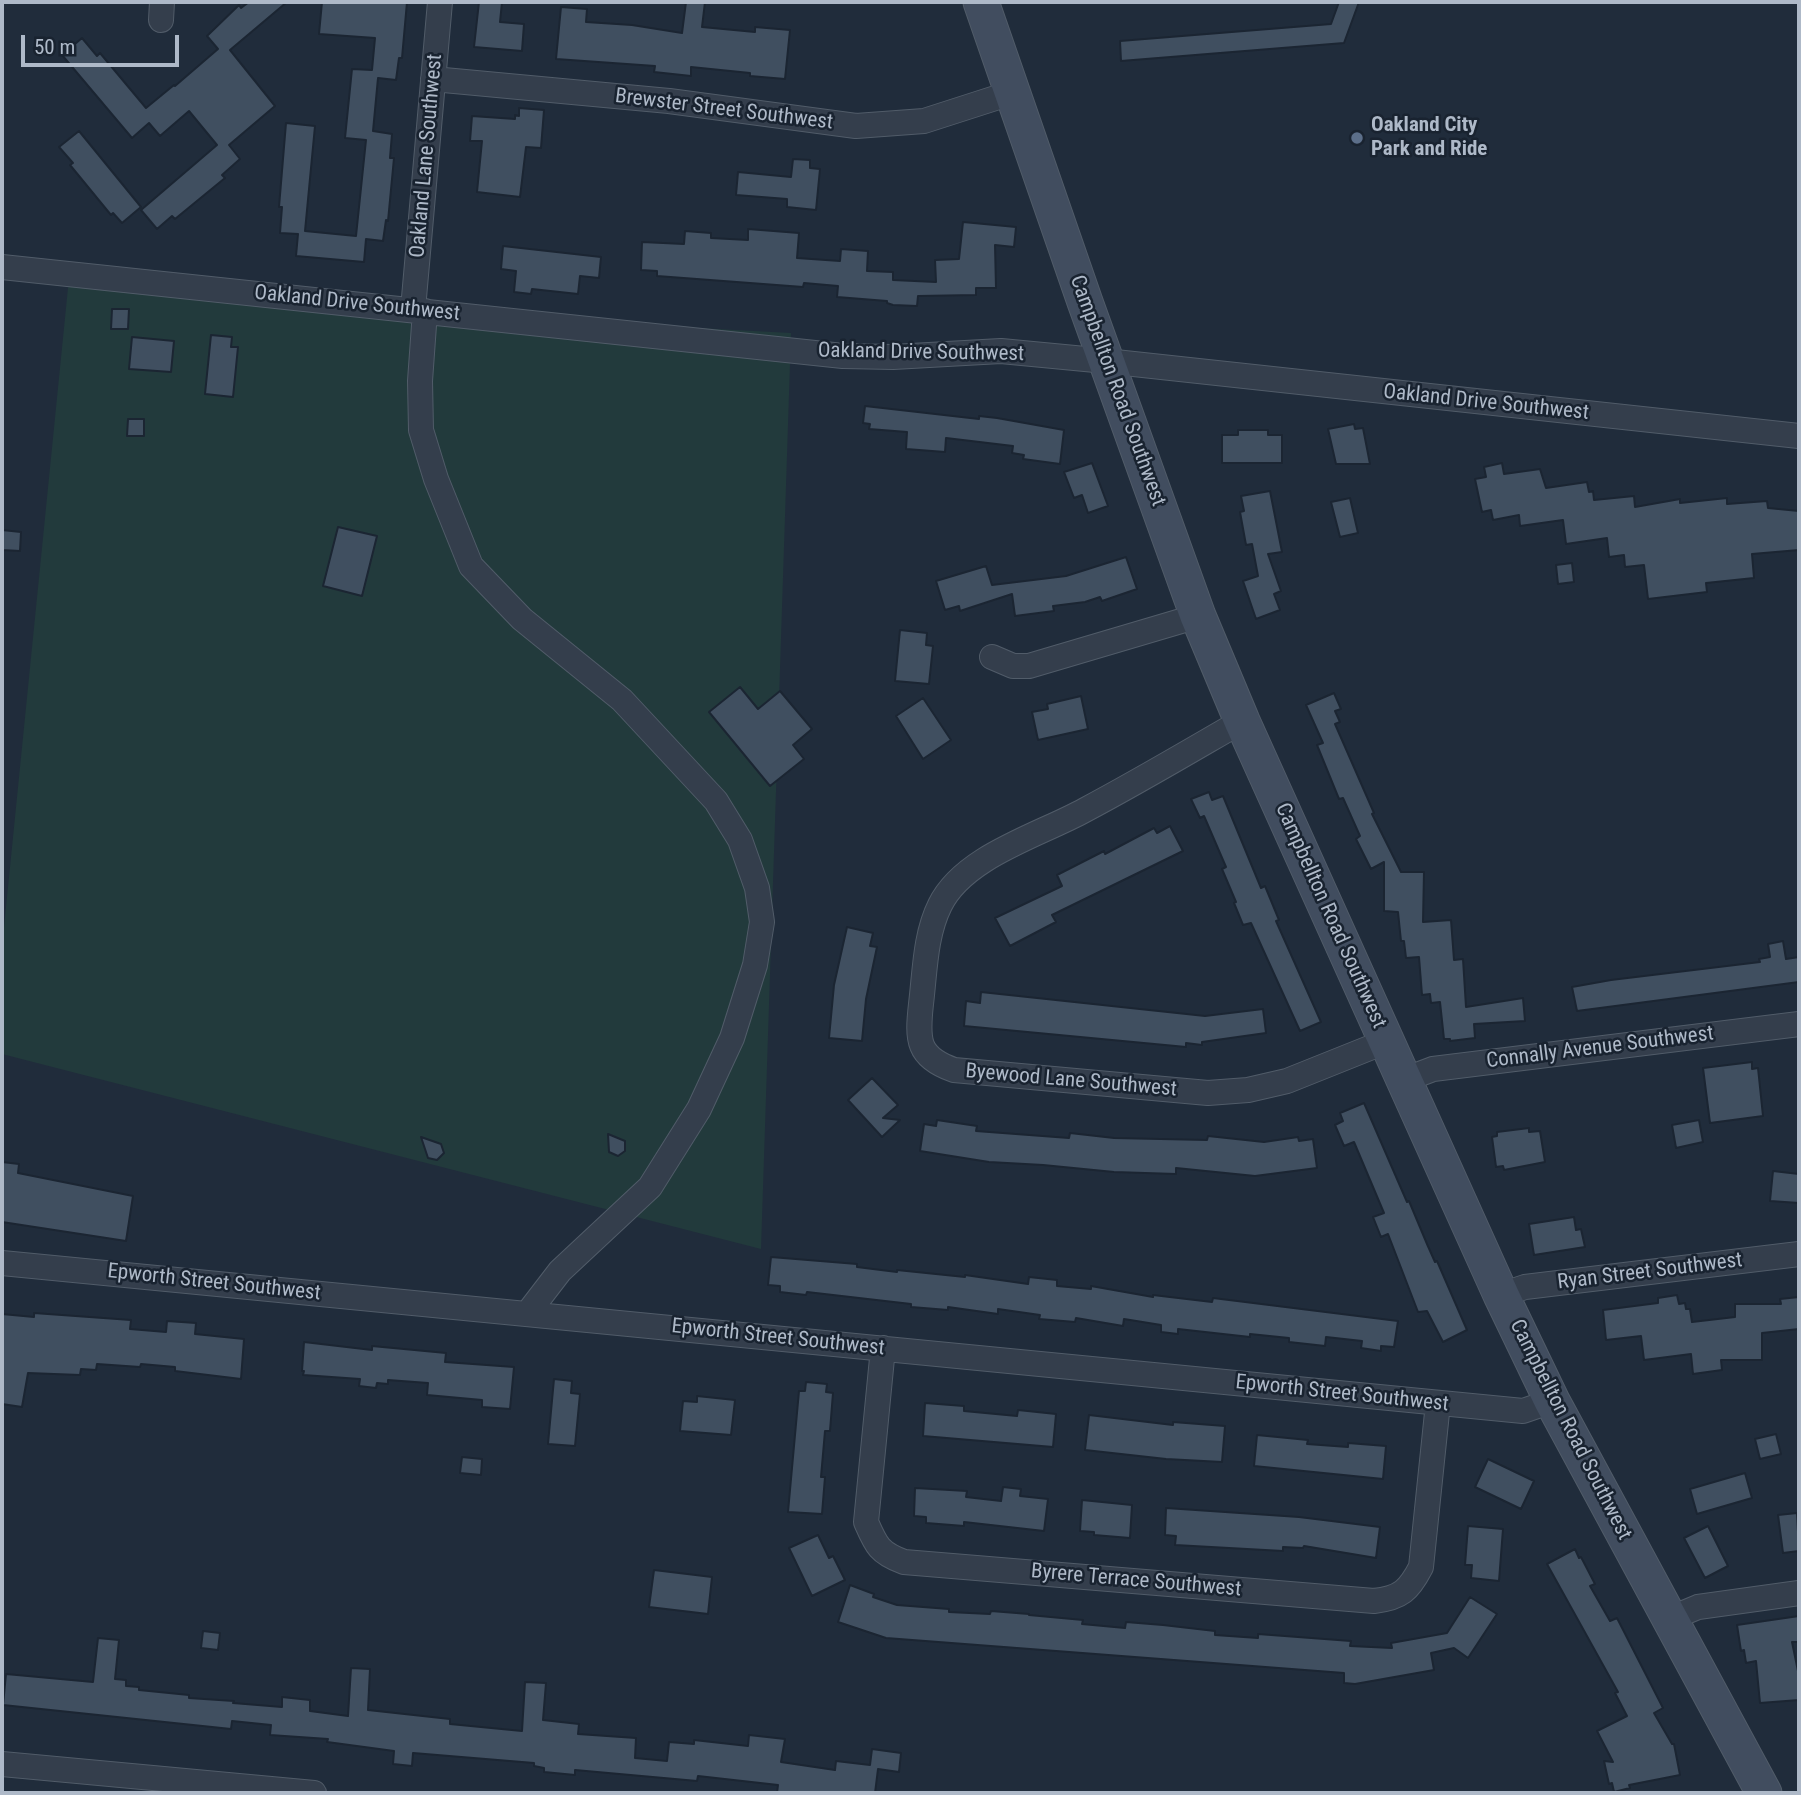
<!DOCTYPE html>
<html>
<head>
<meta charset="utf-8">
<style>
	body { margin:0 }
	#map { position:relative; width:1801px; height:1795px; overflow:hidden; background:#202c3b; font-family:"Roboto Condensed",sans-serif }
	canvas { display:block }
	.frame { position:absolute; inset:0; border:4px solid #aeb9c8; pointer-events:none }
	.scale { position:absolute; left:21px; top:35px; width:158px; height:32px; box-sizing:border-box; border:4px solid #aeb9c8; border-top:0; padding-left:9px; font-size:21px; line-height:24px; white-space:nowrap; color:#aeb9c8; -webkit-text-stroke:5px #192330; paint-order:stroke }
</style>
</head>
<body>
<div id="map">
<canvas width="1801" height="1795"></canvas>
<div class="frame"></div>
<div class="scale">50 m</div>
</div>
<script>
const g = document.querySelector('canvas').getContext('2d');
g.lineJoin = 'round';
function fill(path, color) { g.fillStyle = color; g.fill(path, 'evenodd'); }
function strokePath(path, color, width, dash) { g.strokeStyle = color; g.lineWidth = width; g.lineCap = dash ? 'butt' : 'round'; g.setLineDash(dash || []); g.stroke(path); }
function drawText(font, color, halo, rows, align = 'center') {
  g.font = font + ' "Roboto Condensed",sans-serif'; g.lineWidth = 5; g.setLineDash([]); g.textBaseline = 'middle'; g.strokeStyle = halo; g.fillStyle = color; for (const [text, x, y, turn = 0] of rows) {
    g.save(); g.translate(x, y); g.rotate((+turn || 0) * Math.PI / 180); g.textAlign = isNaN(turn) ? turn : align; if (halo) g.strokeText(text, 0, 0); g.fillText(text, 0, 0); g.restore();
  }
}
const green = new Path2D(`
	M 69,278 L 400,312 L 791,333 L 761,1249 L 2,1054 L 2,947 Z`);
const building = new Path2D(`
	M 249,2 L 287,2 L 230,50 L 275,106 L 229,145 L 240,159 L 222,175 L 225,178 L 175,219 L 172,216 L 157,229 L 141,210 L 217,145 L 189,111 L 160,136 L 149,123 L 132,138 L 62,55 L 82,38 L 97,56 L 100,53 L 146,108 L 174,85 L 175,86 L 218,49 L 207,36 L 239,5 L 241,8 Z
	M 322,2 L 407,2 L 402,58 L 399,58 L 396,80 L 378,78 L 373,131 L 392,134 L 390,158 L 394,158 L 388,221 L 386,220 L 383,241 L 366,239 L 364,262 L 296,256 L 298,234 L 280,233 L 282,207 L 279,207 L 286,123 L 315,126 L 305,231 L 356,236 L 366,140 L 345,138 L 352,69 L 372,70 L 375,38 L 319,34 Z
	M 479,2 L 502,2 L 500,22 L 524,24 L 522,51 L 474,47 Z
	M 686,2 L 705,2 L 702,27 L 755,32 L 755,27 L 790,30 L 785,79 L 750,76 L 750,73 L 691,67 L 691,76 L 654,72 L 655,66 L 556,59 L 561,7 L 587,9 L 586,22 L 632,25 L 682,33 Z
	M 1339,2 L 1359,2 L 1344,43 L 1121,61 L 1120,41 L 1331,24 Z
	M 519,108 L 544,110 L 541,148 L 526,147 L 520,197 L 477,192 L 482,141 L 470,141 L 472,116 L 515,119 L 515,115 L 519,116 Z
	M 79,131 L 141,207 L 122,223 L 113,213 L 111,215 L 70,165 L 73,163 L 59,147 Z
	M 793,159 L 810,160 L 810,168 L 820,169 L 816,210 L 787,207 L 787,199 L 736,195 L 738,172 L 791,177 Z
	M 963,222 L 1016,227 L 1014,247 L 995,245 L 996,288 L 976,288 L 976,295 L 918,296 L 917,306 L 893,305 L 887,303 L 887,301 L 837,297 L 838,286 L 804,283 L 803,287 L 657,276 L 657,271 L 641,270 L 642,242 L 684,244 L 685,231 L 711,233 L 711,238 L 748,240 L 748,229 L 799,233 L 797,258 L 840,261 L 841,249 L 868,251 L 867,271 L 893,272 L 893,280 L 936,282 L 935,260 L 959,259 Z
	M 503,246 L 601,257 L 599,278 L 580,276 L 578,294 L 532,289 L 531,294 L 514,292 L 516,271 L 501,269 Z
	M 112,309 L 129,309 L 128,329 L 111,329 Z
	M 211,335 L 232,337 L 231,347 L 238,347 L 233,397 L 205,394 Z
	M 132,337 L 174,341 L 171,372 L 129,369 Z
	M 865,406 L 979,419 L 979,416 L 997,418 L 1064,430 L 1060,464 L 1023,459 L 1024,455 L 1012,453 L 1013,446 L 946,438 L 945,452 L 906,449 L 907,432 L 869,429 L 870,424 L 863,423 Z
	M 128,419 L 144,419 L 144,436 L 127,436 Z
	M 1354,424 L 1355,429 L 1363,428 L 1370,464 L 1336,464 L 1328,429 Z
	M 1238,430 L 1268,430 L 1268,435 L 1282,435 L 1282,463 L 1222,463 L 1222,435 L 1238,435 Z
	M 1092,463 L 1108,506 L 1088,513 L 1082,495 L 1074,498 L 1064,472 Z
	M 1502,463 L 1504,474 L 1540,469 L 1546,488 L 1587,482 L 1589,492 L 1593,491 L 1594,500 L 1634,496 L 1635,507 L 1680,499 L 1680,503 L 1727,498 L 1727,504 L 1767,501 L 1768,508 L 1799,511 L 1799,550 L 1752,554 L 1754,578 L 1706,583 L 1707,592 L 1648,599 L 1644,565 L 1625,567 L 1624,555 L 1609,557 L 1607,538 L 1566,544 L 1563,520 L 1520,526 L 1519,515 L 1493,520 L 1491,510 L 1482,512 L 1475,479 L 1486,477 L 1484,467 Z
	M 1270,491 L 1282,552 L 1268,554 L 1281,591 L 1274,594 L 1280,610 L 1256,619 L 1243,581 L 1258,576 L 1252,544 L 1246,545 L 1240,512 L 1244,511 L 1241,496 Z
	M 1350,498 L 1358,533 L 1340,537 L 1331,502 Z
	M 338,527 L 377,536 L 362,596 L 323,586 Z
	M 2,530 L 21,532 L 20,551 L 2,550 Z
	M 1126,557 L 1137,589 L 1102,601 L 1100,597 L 1085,602 L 1053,606 L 1054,611 L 1015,616 L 1012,594 L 960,611 L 959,606 L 945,610 L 936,581 L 986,566 L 992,585 L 1066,576 Z
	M 1572,563 L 1574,582 L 1558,584 L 1556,565 Z
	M 900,630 L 927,633 L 926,645 L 933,646 L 929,684 L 895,681 Z
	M 740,687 L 758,709 L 780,691 L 812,729 L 793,745 L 804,759 L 770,786 L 709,712 Z
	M 1334,693 L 1341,709 L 1335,711 L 1340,722 L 1335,724 L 1374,813 L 1372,814 L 1401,872 L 1424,872 L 1423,922 L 1451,920 L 1454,960 L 1463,959 L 1466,1007 L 1523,998 L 1525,1021 L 1474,1024 L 1475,1038 L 1450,1041 L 1450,1039 L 1444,1039 L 1440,1002 L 1431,1003 L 1430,994 L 1422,995 L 1419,957 L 1406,958 L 1404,941 L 1401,941 L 1398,912 L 1384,911 L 1384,862 L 1371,869 L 1356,839 L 1360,836 L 1343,798 L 1339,799 L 1317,745 L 1323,743 L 1306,705 Z
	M 1081,696 L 1088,729 L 1038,740 L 1032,712 L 1048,709 L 1047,704 Z
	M 923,698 L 951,740 L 923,759 L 896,716 Z
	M 1209,792 L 1212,800 L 1223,796 L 1261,888 L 1265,886 L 1279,920 L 1276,921 L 1321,1022 L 1300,1031 L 1251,923 L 1243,925 L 1234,903 L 1236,902 L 1222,869 L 1226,867 L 1204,816 L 1200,818 L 1191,799 Z
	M 1170,826 L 1183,851 L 1052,915 L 1056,922 L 1010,946 L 995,918 L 1062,886 L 1057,875 L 1104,851 L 1105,854 L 1154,828 L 1157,833 Z
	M 847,927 L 873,933 L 870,946 L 877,947 L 866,999 L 862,1041 L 829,1038 L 834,985 Z
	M 1783,941 L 1786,959 L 1799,957 L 1799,982 L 1577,1011 L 1572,987 L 1611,980 L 1760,962 L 1759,959 L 1770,957 L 1768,944 Z
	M 981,992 L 1205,1016 L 1263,1009 L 1266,1033 L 1202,1042 L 1202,1045 L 1186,1043 L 1186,1047 L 964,1026 L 966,1001 L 980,1003 Z
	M 1752,1062 L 1752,1069 L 1758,1068 L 1763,1116 L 1710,1123 L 1703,1068 Z
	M 872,1078 L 898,1105 L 883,1118 L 900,1120 L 882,1137 L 848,1100 Z
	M 1364,1103 L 1407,1202 L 1409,1201 L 1427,1244 L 1435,1262 L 1437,1261 L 1467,1330 L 1443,1342 L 1427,1311 L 1418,1312 L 1388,1234 L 1381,1237 L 1373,1217 L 1384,1213 L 1354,1142 L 1344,1146 L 1335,1125 L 1343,1121 L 1340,1113 Z
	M 937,1120 L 977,1126 L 976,1131 L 1069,1138 L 1070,1133 L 1114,1138 L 1207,1140 L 1208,1136 L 1264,1142 L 1298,1137 L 1299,1141 L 1313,1139 L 1317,1168 L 1255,1176 L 1176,1168 L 1176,1174 L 1114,1172 L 1043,1165 L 989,1162 L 920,1151 L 924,1124 L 936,1126 Z
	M 1699,1120 L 1703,1142 L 1676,1148 L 1672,1125 Z
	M 1529,1128 L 1529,1132 L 1540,1131 L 1545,1162 L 1504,1170 L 1503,1166 L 1496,1167 L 1492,1137 L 1497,1136 L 1497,1132 Z
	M 608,1134 L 625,1141 L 625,1151 L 618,1156 L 609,1152 Z
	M 421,1137 L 441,1144 L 444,1153 L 437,1160 L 428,1158 Z
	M 2,1162 L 19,1164 L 18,1173 L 133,1196 L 126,1241 L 2,1222 Z
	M 1773,1171 L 1799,1174 L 1799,1203 L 1770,1201 Z
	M 1574,1217 L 1576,1230 L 1581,1229 L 1585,1247 L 1534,1255 L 1529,1224 Z
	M 771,1257 L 857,1264 L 857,1267 L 897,1272 L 897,1270 L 965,1277 L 965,1275 L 1028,1284 L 1029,1277 L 1057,1280 L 1057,1286 L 1091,1289 L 1091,1286 L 1153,1297 L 1153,1295 L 1212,1302 L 1213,1298 L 1398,1321 L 1394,1347 L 1381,1346 L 1381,1351 L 1361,1348 L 1362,1341 L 1326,1337 L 1325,1346 L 1289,1342 L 1289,1338 L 1250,1334 L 1250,1337 L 1178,1329 L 1178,1334 L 1161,1332 L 1161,1325 L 1124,1319 L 1123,1326 L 1076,1318 L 1075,1322 L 1039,1319 L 1040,1315 L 998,1309 L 998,1314 L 948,1307 L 948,1310 L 911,1307 L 911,1304 L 807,1292 L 806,1295 L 780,1292 L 780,1286 L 768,1285 Z
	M 1677,1295 L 1679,1304 L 1685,1303 L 1686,1309 L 1690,1309 L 1692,1322 L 1735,1317 L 1735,1304 L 1781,1304 L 1780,1299 L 1799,1297 L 1799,1329 L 1762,1333 L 1762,1360 L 1721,1360 L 1722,1370 L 1693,1374 L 1691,1354 L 1644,1360 L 1641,1336 L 1606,1340 L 1603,1310 L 1658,1303 L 1658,1298 Z
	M 34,1313 L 131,1320 L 130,1329 L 166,1332 L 167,1321 L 196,1323 L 195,1334 L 244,1339 L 241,1379 L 175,1371 L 175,1367 L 141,1364 L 140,1367 L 97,1364 L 96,1370 L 81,1369 L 80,1375 L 28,1373 L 22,1407 L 2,1404 L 2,1314 L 34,1317 Z
	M 304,1342 L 372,1350 L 372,1346 L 446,1353 L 445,1362 L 514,1367 L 510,1409 L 482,1407 L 482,1400 L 427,1395 L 428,1383 L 388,1380 L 388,1384 L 377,1383 L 376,1388 L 359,1386 L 360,1379 L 303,1375 L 304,1371 L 302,1371 Z
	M 554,1379 L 572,1381 L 571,1393 L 580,1394 L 575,1446 L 548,1444 Z
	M 806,1382 L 827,1384 L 826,1392 L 833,1393 L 830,1431 L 825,1431 L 821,1477 L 825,1477 L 822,1514 L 788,1512 L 799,1391 L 805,1391 Z
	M 697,1396 L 735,1400 L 731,1435 L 680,1431 L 683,1401 L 697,1402 Z
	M 925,1403 L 964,1406 L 964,1411 L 1017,1416 L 1018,1410 L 1056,1414 L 1053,1447 L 923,1436 Z
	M 1089,1415 L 1173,1425 L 1173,1422 L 1225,1426 L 1222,1462 L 1166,1459 L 1085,1450 Z
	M 1776,1434 L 1781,1454 L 1760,1459 L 1755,1439 Z
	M 1257,1435 L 1308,1440 L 1307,1444 L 1348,1447 L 1348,1443 L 1386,1446 L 1383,1479 L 1254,1466 Z
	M 462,1457 L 482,1459 L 481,1475 L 460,1473 Z
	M 1488,1459 L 1534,1481 L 1521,1509 L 1475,1487 Z
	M 1745,1473 L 1752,1498 L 1697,1514 L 1690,1489 Z
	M 1003,1487 L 1021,1489 L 1020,1496 L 1048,1499 L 1044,1531 L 964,1522 L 964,1526 L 926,1523 L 926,1517 L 914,1516 L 915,1488 L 967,1491 L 966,1497 L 1001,1501 Z
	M 1082,1500 L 1132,1505 L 1130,1538 L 1094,1535 L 1094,1532 L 1080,1531 Z
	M 1166,1508 L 1299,1517 L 1380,1527 L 1376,1558 L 1304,1546 L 1303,1548 L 1283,1547 L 1283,1551 L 1175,1545 L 1176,1536 L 1165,1535 Z
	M 1797,1513 L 1799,1551 L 1783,1553 L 1778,1515 Z
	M 1468,1526 L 1503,1529 L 1499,1581 L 1471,1578 L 1472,1565 L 1465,1565 Z
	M 1708,1526 L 1728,1566 L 1705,1578 L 1684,1538 Z
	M 818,1535 L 829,1558 L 833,1556 L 845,1580 L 812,1596 L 789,1548 Z
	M 1575,1549 L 1579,1558 L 1581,1557 L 1595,1584 L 1590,1586 L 1610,1621 L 1617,1618 L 1663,1708 L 1654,1713 L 1672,1744 L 1674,1744 L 1680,1775 L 1629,1785 L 1630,1788 L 1614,1792 L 1612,1783 L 1609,1784 L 1604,1761 L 1613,1762 L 1597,1731 L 1627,1716 L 1615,1693 L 1618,1692 L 1547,1564 Z
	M 654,1570 L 712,1577 L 708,1614 L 649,1607 Z
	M 850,1585 L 874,1594 L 873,1597 L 897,1605 L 949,1609 L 949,1612 L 990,1614 L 991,1611 L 1029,1614 L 1029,1615 L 1083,1620 L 1082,1624 L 1125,1628 L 1126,1622 L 1163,1625 L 1215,1631 L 1215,1635 L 1258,1638 L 1258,1634 L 1351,1641 L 1350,1646 L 1392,1648 L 1391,1643 L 1447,1633 L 1470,1597 L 1497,1614 L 1468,1658 L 1454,1648 L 1431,1653 L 1434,1670 L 1355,1684 L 1344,1683 L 1344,1673 L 886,1638 L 838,1622 Z
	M 1799,1616 L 1799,1642 L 1792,1642 L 1799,1676 L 1799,1700 L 1760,1703 L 1756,1661 L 1746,1663 L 1744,1650 L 1741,1651 L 1737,1625 Z
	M 203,1631 L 220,1633 L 218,1650 L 201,1648 Z
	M 98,1638 L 119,1640 L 115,1679 L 126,1680 L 126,1686 L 139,1687 L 139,1690 L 189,1695 L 189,1698 L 234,1701 L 233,1703 L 282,1707 L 282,1697 L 310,1700 L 310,1711 L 348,1716 L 351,1668 L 370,1669 L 368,1710 L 450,1719 L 450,1724 L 522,1731 L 525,1682 L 546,1683 L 543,1720 L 579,1724 L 578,1734 L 636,1738 L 635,1758 L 667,1761 L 669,1742 L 694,1744 L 694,1740 L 748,1746 L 749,1735 L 785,1739 L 781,1762 L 835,1770 L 836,1761 L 870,1765 L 872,1749 L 901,1753 L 899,1772 L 878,1769 L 875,1793 L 777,1793 L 778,1785 L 698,1776 L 697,1781 L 575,1770 L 575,1775 L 544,1772 L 544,1768 L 534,1766 L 534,1763 L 413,1753 L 412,1766 L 393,1764 L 394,1751 L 327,1742 L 328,1739 L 270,1735 L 271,1725 L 232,1721 L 231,1729 L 3,1705 L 6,1674 L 93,1682 Z`);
const street = new Path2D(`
	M 161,20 L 162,2
	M 433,79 L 669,101 L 856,126 L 924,121 L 1011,93
	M 2,267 L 843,356 L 893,357 L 1001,351 L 1106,361 L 1799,436
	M 413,309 L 440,2
	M 425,311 L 420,381 L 421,430 L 436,479 L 471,566 L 522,619 L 622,700 L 716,801 L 740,840 L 757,888 L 762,922 L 755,965 L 732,1038 L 699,1109 L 650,1187 L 560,1271 L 527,1314
	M 992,657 L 1013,666 L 1029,666 L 1198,616
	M 1242,721 C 1190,751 1138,782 1085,810 C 1040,835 964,856 940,905 C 925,935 925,971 921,1004 C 917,1040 917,1057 954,1070 L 1208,1093 L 1248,1090 L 1287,1081 L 1387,1041
	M 1404,1080 L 1433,1069 L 1799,1024
	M 2,1263 L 1523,1411 L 1552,1401
	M 1501,1295 L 1525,1287 L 1799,1254
	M 883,1348 L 866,1522 C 876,1545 879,1553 904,1562 L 1374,1601 C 1401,1598 1409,1590 1421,1567 L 1438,1403
	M 1669,1619 L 1698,1607 L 1799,1593
	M 2,1764 L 314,1793`);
const secondary = new Path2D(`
	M 981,2 L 1085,302 L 1198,616 L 1242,721 L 1501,1295 L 1552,1401 L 1764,1793`);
const markers = [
	[1357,138,7,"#5c6f8a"]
];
const streetNames = [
	["Brewster Street Southwest",724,110,7],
	["Oakland Lane Southwest",427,156,-85],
	["Oakland Drive Southwest",357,304,6],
	["Oakland Drive Southwest",921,353,1],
	["Campbellton Road Southwest",1117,391,70],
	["Oakland Drive Southwest",1486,403,6],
	["Campbellton Road Southwest",1330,916,66],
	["Connally Avenue Southwest",1600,1048,-7],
	["Byewood Lane Southwest",1071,1081,5],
	["Ryan Street Southwest",1650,1272,-7],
	["Epworth Street Southwest",214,1283,6],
	["Epworth Street Southwest",778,1338,6],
	["Epworth Street Southwest",1342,1394,6],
	["Campbellton Road Southwest",1570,1430,63],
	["Byrere Terrace Southwest",1136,1581,5]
];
const poiNames = [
	["Oakland City",1371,126],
	["Park and Ride",1371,150]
];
fill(green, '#223a3c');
fill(building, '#404f60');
strokePath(building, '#1b2532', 2);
strokePath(street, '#515c69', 26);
strokePath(secondary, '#515c69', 37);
strokePath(street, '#343e4c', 24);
strokePath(secondary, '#414d5f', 35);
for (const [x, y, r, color] of markers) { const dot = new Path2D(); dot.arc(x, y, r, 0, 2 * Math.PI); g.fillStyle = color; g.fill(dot); strokePath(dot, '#192330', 2.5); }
drawText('21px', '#aeb9c8', '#192330', streetNames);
drawText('bold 21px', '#aeb9c8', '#192330', poiNames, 'left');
</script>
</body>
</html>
